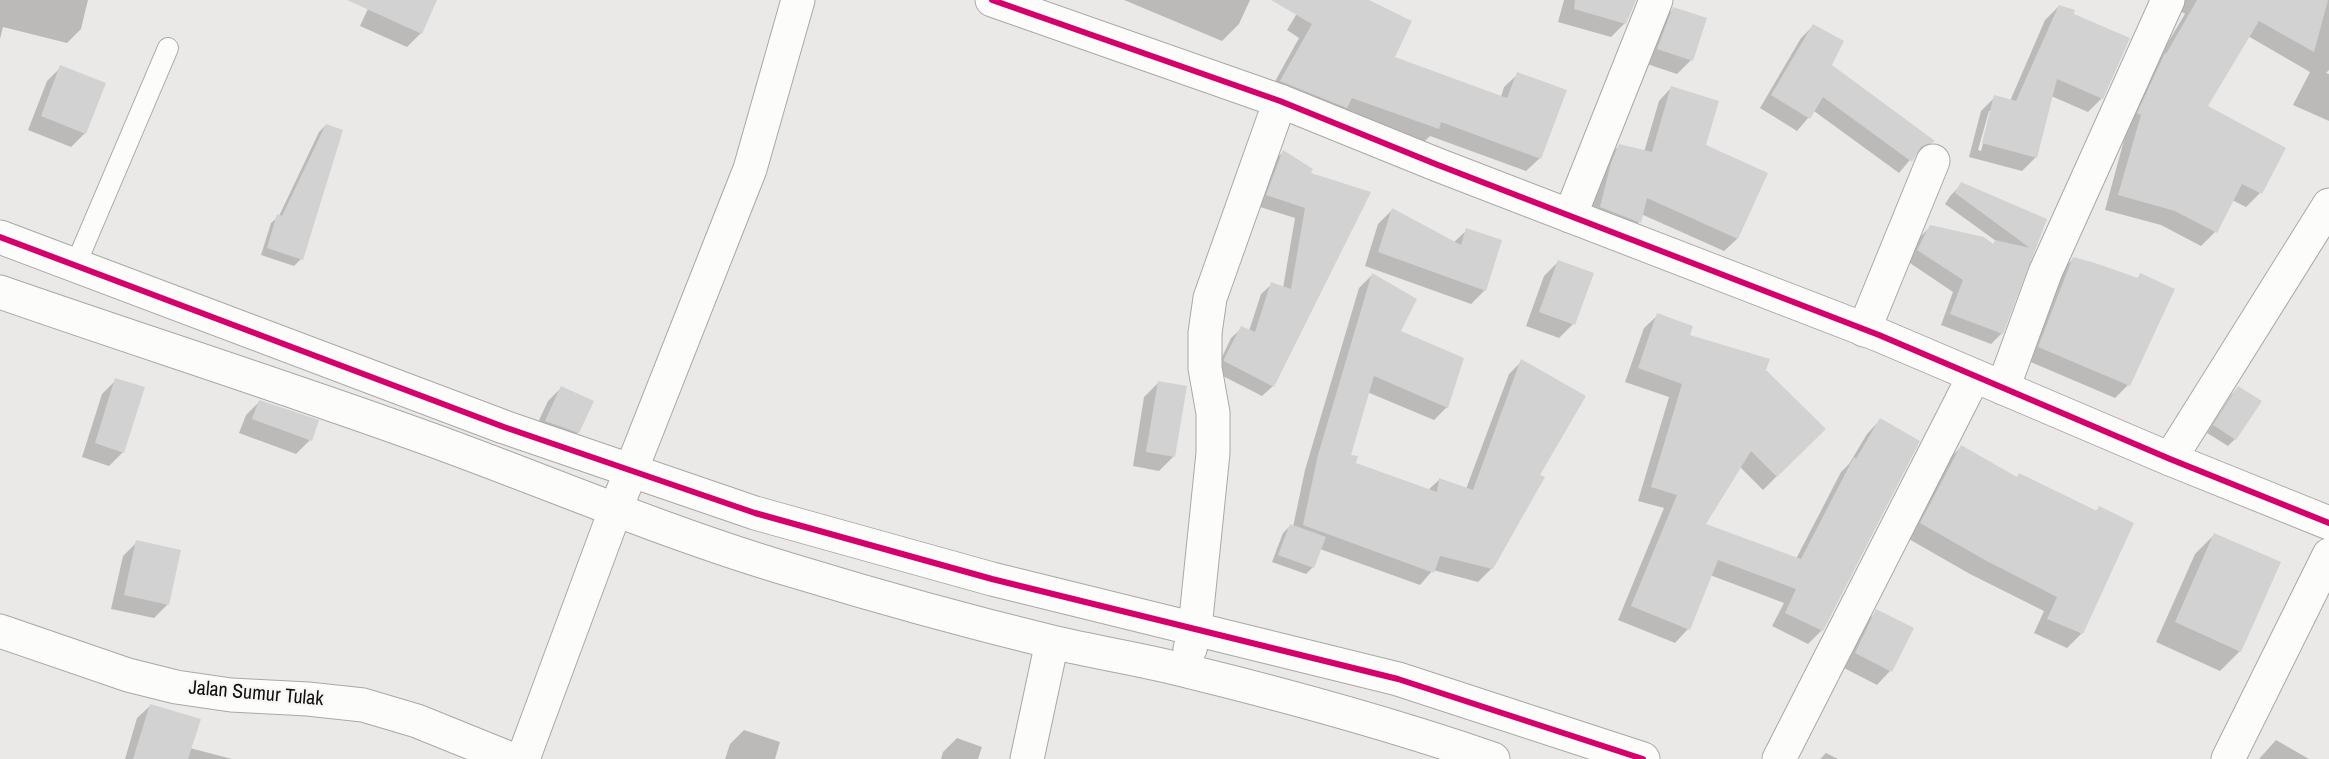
<!DOCTYPE html>
<html>
<head>
<meta charset="utf-8">
<style>
	body { margin:0 }
	canvas { display:block; background:#eae9e7 }
</style>
</head>
<body>
<canvas width="2329" height="759"></canvas>
<script>
const g = document.querySelector('canvas').getContext('2d');
g.lineJoin = 'round';
function fill(path, color) { g.fillStyle = color; g.fill(path, 'evenodd'); }
function strokePath(path, color, width, dash) { g.strokeStyle = color; g.lineWidth = width; g.lineCap = dash ? 'butt' : 'round'; g.setLineDash(dash || []); g.stroke(path); }
function drawText(font, color, halo, rows, align = 'center') {
  g.font = font + ' "Archivo Narrow",sans-serif'; g.lineWidth = 4.5; g.setLineDash([]); g.textBaseline = 'middle'; g.strokeStyle = halo; g.fillStyle = color; for (const [text, x, y, turn = 0] of rows) {
    g.save(); g.translate(x, y); g.rotate((+turn || 0) * Math.PI / 180); g.textAlign = isNaN(turn) ? turn : align; if (halo) g.strokeText(text, 0, 0); g.fillText(text, 0, 0); g.restore();
  }
}
const shadow = new Path2D(`
	M 0,0 L 88,0 L 81,29 L 67,43 L 3,27 L 0,39 Z
	M 372,0 L 436,0 L 421,33 L 407,47 L 360,26 Z
	M 1124,0 L 1250,0 L 1239,24 L 1222,41 Z
	M 1305,0 L 1365,0 L 1393,58 L 1501,97 L 1504,87 L 1518,74 L 1540,158 L 1526,171 L 1430,136 L 1424,142 L 1268,94 L 1299,38 L 1287,30 Z
	M 1564,0 L 1634,0 L 1625,23 L 1611,37 L 1558,22 Z
	M 2165,0 L 2329,0 L 2329,70 L 2326,73 L 2329,74 L 2329,121 L 2293,105 L 2310,72 L 2248,36 L 2206,106 L 2260,193 L 2246,207 L 2232,200 L 2215,232 L 2201,246 L 2161,225 L 2105,210 L 2127,129 L 2155,64 L 2185,14 Z
	M 2059,6 L 2102,98 L 2088,112 L 2051,96 L 2036,157 L 2022,171 L 1969,157 L 1981,111 L 1995,97 L 2010,101 L 2045,20 ZM 1989,111 L 1992,111 L 1981,151 L 1978,150 Z
	M 1674,8 L 1691,60 L 1677,74 L 1644,63 L 1660,22 Z
	M 1813,26 L 1830,65 L 1933,141 L 1921,152 L 1914,155 L 1899,173 L 1814,111 L 1797,131 L 1760,108 L 1801,38 Z
	M 61,67 L 85,133 L 71,147 L 28,130 L 47,81 Z
	M 1671,88 L 1704,146 L 1737,239 L 1724,251 L 1641,214 L 1639,222 L 1626,235 L 1588,220 L 1599,177 L 1606,159 L 1619,146 L 1644,152 L 1659,101 Z
	M 326,125 L 301,259 L 294,266 L 261,255 L 271,223 L 279,216 L 319,132 Z
	M 1283,152 L 1308,174 L 1369,193 L 1273,386 L 1262,396 L 1215,372 L 1231,338 L 1242,328 L 1249,331 L 1261,294 L 1272,284 L 1283,288 L 1295,218 L 1257,206 L 1273,162 Z
	M 1962,184 L 2045,219 L 2002,333 L 1991,344 L 1941,325 L 1953,292 L 1907,261 L 1919,238 L 1930,227 L 1992,245 L 1996,241 L 1945,204 L 1951,195 Z
	M 1392,210 L 1453,243 L 1467,230 L 1485,290 L 1471,304 L 1365,266 L 1378,224 Z
	M 2073,259 L 2136,279 L 2141,275 L 2128,385 L 2115,398 L 2026,360 L 2060,272 Z
	M 1558,262 L 1573,324 L 1559,338 L 1526,326 L 1544,276 Z
	M 1372,275 L 1399,332 L 1447,407 L 1434,420 L 1367,392 L 1349,456 L 1355,464 L 1428,490 L 1439,480 L 1466,489 L 1509,374 L 1522,361 L 1538,475 L 1492,568 L 1478,582 L 1433,570 L 1420,585 L 1320,549 L 1313,567 L 1306,574 L 1272,562 L 1283,533 L 1290,526 L 1293,527 L 1305,470 L 1359,288 Z
	M 1658,315 L 1688,336 L 1765,370 L 1824,429 L 1763,490 L 1740,467 L 1704,525 L 1796,559 L 1841,472 L 1849,464 L 1867,434 L 1880,420 L 1822,630 L 1808,644 L 1772,626 L 1784,603 L 1710,575 L 1688,629 L 1675,643 L 1618,620 L 1664,508 L 1638,501 L 1669,397 L 1625,382 L 1644,328 Z
	M 116,380 L 123,452 L 109,466 L 82,457 L 102,394 Z
	M 1158,383 L 1173,457 L 1159,471 L 1133,466 L 1144,397 Z
	M 561,388 L 578,432 L 564,446 L 532,435 L 548,401 Z
	M 2238,388 L 2235,439 L 2228,446 L 2207,433 L 2231,395 Z
	M 260,401 L 310,440 L 296,454 L 239,433 L 246,415 Z
	M 1961,447 L 2016,478 L 2019,475 L 2095,512 L 2099,508 L 2132,524 L 2081,634 L 2067,648 L 2034,633 L 2044,611 L 1970,574 L 1907,538 L 1947,461 Z
	M 2215,534 L 2240,651 L 2220,671 L 2156,642 L 2195,554 Z
	M 137,542 L 168,604 L 154,618 L 111,609 L 123,556 Z
	M 1877,611 L 1912,629 L 1890,671 L 1877,685 L 1842,667 L 1863,625 Z
	M 150,706 L 190,748 L 232,759 L 125,759 L 137,718 Z
	M 744,730 L 780,742 L 775,759 L 725,759 L 730,744 Z
	M 957,738 L 982,747 L 978,759 L 941,759 L 943,752 Z
	M 2276,740 L 2309,759 L 2259,759 Z
	M 1826,753 L 1838,759 L 1820,759 Z`);
const building = new Path2D(`
	M 347,0 L 437,0 L 422,34 Z
	M 1271,0 L 1369,0 L 1412,21 L 1395,57 L 1507,98 L 1517,72 L 1567,90 L 1541,159 L 1441,122 L 1439,129 L 1352,98 L 1347,108 L 1280,81 L 1312,24 Z
	M 1575,0 L 1636,0 L 1626,24 L 1574,9 Z
	M 2197,0 L 2328,0 L 2314,52 L 2259,21 L 2208,106 L 2286,148 L 2262,194 L 2242,184 L 2217,233 L 2175,211 L 2118,195 L 2141,115 L 2137,113 L 2165,53 L 2166,54 Z
	M 2059,5 L 2075,10 L 2074,14 L 2130,38 L 2103,99 L 2057,79 L 2037,158 L 1982,143 L 1994,95 L 2016,101 Z
	M 1673,7 L 1707,18 L 1693,61 L 1657,49 Z
	M 1813,24 L 1844,41 L 1832,65 L 1935,141 L 1921,147 L 1912,162 L 1823,97 L 1810,119 L 1771,95 Z
	M 60,65 L 106,83 L 86,134 L 41,116 Z
	M 1671,86 L 1719,101 L 1706,145 L 1768,173 L 1738,239 L 1647,198 L 1641,223 L 1600,207 L 1611,163 L 1619,144 L 1652,152 Z
	M 326,124 L 343,130 L 303,260 L 267,248 L 277,214 L 282,216 Z
	M 1283,150 L 1313,169 L 1311,173 L 1371,192 L 1274,387 L 1224,361 L 1224,359 L 1241,326 L 1255,332 L 1271,282 L 1291,289 L 1305,208 L 1266,195 Z
	M 1961,182 L 2047,219 L 2003,334 L 1950,314 L 1963,280 L 1917,250 L 1930,225 L 1984,237 L 1993,244 L 1995,240 L 2030,248 L 1955,193 Z
	M 1392,208 L 1461,245 L 1466,228 L 1502,240 L 1486,291 L 1378,252 Z
	M 2073,257 L 2092,262 L 2138,278 L 2140,273 L 2175,289 L 2130,386 L 2038,347 Z
	M 1558,260 L 1594,273 L 1575,325 L 1539,312 Z
	M 1372,273 L 1417,299 L 1401,331 L 1464,358 L 1448,408 L 1374,376 L 1351,455 L 1358,456 L 1356,463 L 1437,492 L 1439,478 L 1473,490 L 1521,359 L 1586,396 L 1540,475 L 1545,477 L 1493,569 L 1440,556 L 1434,573 L 1303,525 L 1318,455 Z
	M 1657,313 L 1693,326 L 1690,335 L 1770,359 L 1766,370 L 1826,429 L 1777,477 L 1751,451 L 1706,524 L 1801,559 L 1854,457 L 1856,459 L 1880,418 L 1920,441 L 1823,631 L 1785,613 L 1796,589 L 1718,560 L 1690,630 L 1631,606 L 1677,495 L 1651,487 L 1682,384 L 1638,368 Z
	M 115,378 L 145,387 L 124,453 L 95,443 Z
	M 1158,381 L 1187,386 L 1175,457 L 1146,452 Z
	M 561,386 L 594,401 L 579,433 L 545,421 Z
	M 2238,386 L 2262,401 L 2236,440 L 2213,425 Z
	M 259,400 L 319,420 L 312,441 L 252,419 Z
	M 1961,445 L 2017,477 L 2019,473 L 2097,511 L 2099,506 L 2134,523 L 2083,634 L 2047,619 L 2057,597 L 1985,560 L 1920,523 Z
	M 1290,524 L 1326,537 L 1314,568 L 1278,555 Z
	M 2214,533 L 2281,562 L 2241,652 L 2175,622 Z
	M 136,540 L 181,550 L 169,605 L 124,595 Z
	M 1876,609 L 1914,628 L 1892,672 L 1855,653 Z
	M 150,704 L 201,719 L 188,759 L 133,759 Z`);
const service = new Path2D(`
	M 75,266 L 168,48`);
const minor = new Path2D(`
	M 1570,216 L 1656,0
	M 0,237 L 504,427 L 755,513 L 992,579 L 1398,679 L 1643,759
	M 0,292 C 144,342 289,388 432,440 C 553,484 671,535 794,571 C 879,597 966,621 1052,642 C 1098,653 1145,660 1191,672 C 1293,697 1394,725 1493,759
	M 1864,330 L 1933,161
	M 2003,388 L 2045,273 L 2168,0
	M 2170,459 L 2329,205
	M 0,631 L 128,675 L 176,687 L 231,695 L 308,699 L 363,705 L 417,721 L 511,759
	M 1190,649 L 1195,628 L 1213,453 L 1213,413 L 1205,368 L 1205,333 L 1210,298 L 1280,101
	M 1027,759 L 1052,642
	M 1779,759 L 1974,376
	M 2228,759 L 2329,555`);
const tertiary = new Path2D(`
	M 992,0 L 1280,101 L 1438,165 L 1879,335 L 2170,459 L 2329,523
	M 523,759 L 615,511 L 750,169 L 798,0`);
const cycleway = new Path2D(`
	M 992,0 L 1280,101 L 1438,165 L 1879,335 L 2170,459 L 2329,523
	M 0,237 L 504,427 L 755,513 L 992,579 L 1398,679 L 1643,759`);
const streetNames = [
	["Jalan Sumur Tulak",256,694,5]
];
fill(shadow, '#0003');
fill(building, '#d3d2d2');
strokePath(service, '#a9a8a6', 22);
strokePath(minor, '#a9a8a6', 35);
strokePath(tertiary, '#a9a8a6', 35);
strokePath(service, '#fcfcfb', 20);
strokePath(minor, '#fcfcfb', 33);
strokePath(tertiary, '#fcfcfb', 33);
strokePath(cycleway, '#d6006c', 6);
drawText('20px', '#100f0f', '#f8f6f3', streetNames);
</script>
</body>
</html>
